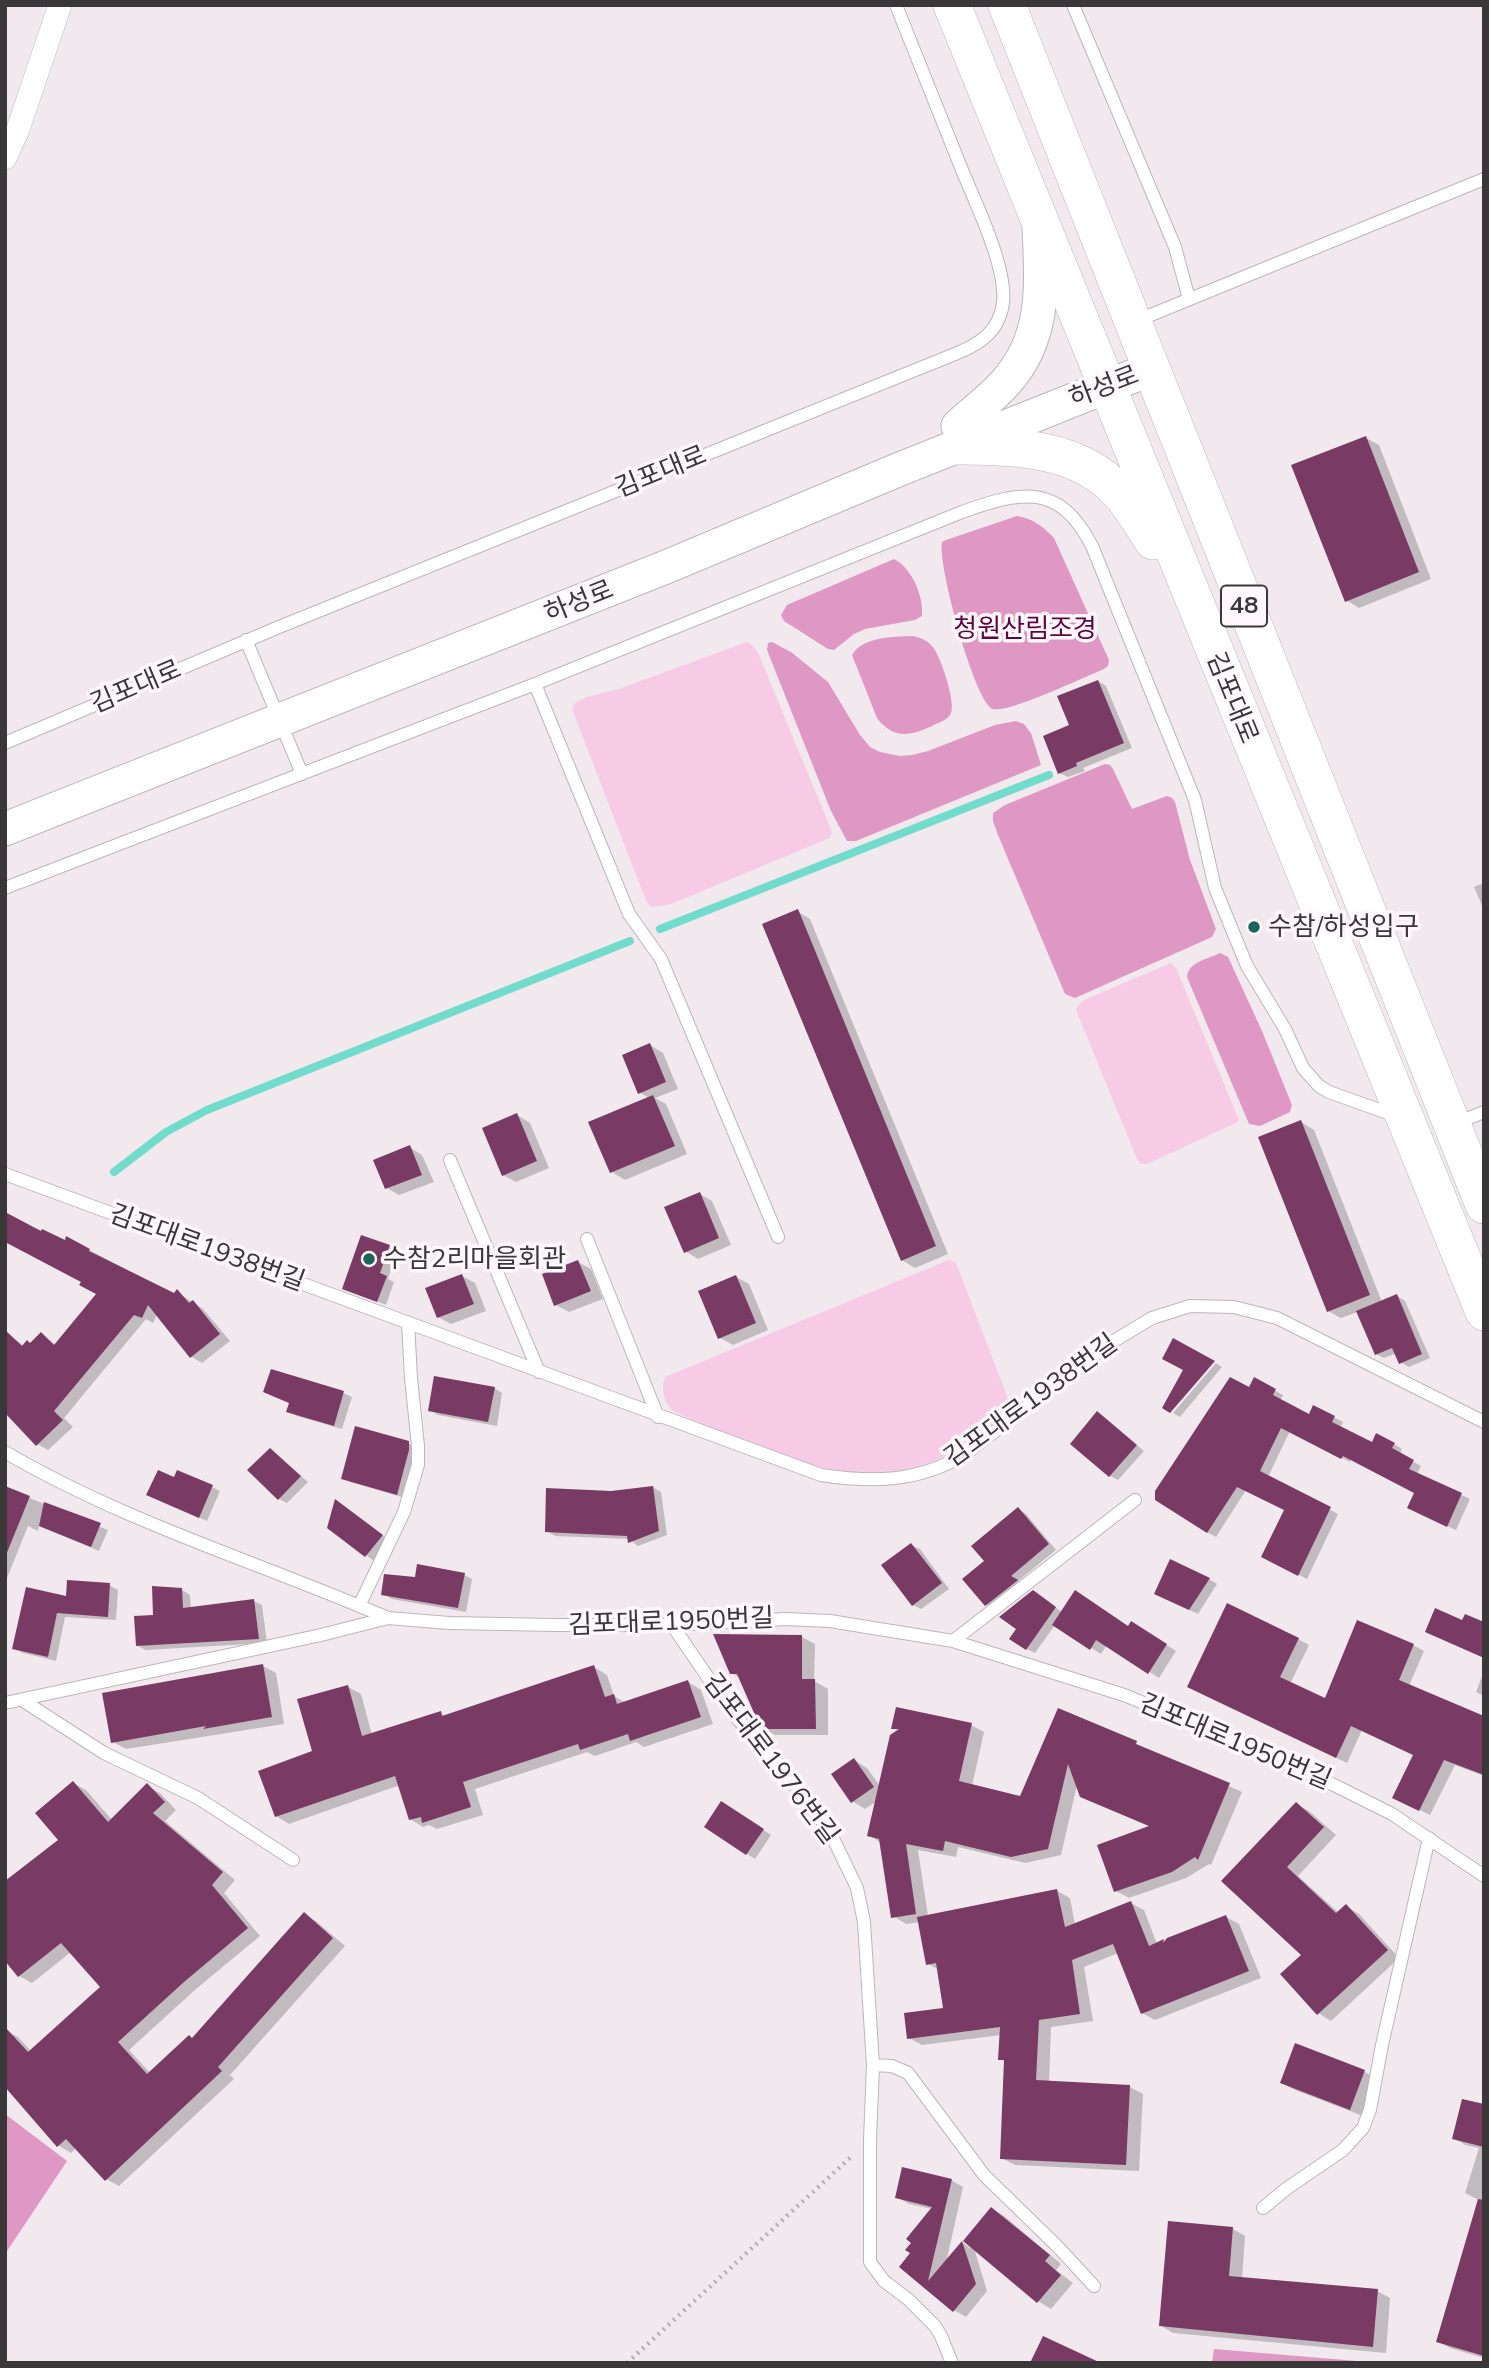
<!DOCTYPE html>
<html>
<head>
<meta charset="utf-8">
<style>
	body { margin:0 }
	#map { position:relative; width:1489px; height:2368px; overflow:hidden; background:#f2e9ee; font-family:Mulish,sans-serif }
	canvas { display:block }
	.frame { position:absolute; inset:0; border:7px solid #3a3739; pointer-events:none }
</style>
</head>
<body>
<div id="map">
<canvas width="1489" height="2368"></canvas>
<div class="frame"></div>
</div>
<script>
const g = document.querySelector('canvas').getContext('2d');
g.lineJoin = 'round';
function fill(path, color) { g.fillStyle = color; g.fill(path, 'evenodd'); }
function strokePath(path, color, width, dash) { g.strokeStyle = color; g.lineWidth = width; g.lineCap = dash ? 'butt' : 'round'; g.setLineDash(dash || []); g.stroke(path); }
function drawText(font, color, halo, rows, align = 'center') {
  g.font = font + ' Mulish,"Noto Sans KR",sans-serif'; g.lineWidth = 7; g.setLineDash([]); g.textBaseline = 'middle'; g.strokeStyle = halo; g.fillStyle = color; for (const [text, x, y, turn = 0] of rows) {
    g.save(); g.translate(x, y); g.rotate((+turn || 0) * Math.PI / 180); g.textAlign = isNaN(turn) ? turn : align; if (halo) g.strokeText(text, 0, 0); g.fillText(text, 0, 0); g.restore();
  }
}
const green = new Path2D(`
	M 747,642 C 757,647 760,658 764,667 L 832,832 L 830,838 L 671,904 L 652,907 L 648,904 L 643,893 L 572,709 L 575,703 L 587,697 L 619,689 Z
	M 1171,963 L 1176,968 L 1239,1120 L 1236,1123 L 1147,1164 L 1141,1164 L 1137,1159 L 1076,1010 L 1079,1004 L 1086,999 Z
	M 949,1260 L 956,1263 L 1009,1401 C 1008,1418 985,1429 973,1438 C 879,1511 772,1453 677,1413 C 665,1407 660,1390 665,1377 Z`);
const forest = new Path2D(`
	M 1017,516 C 1034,519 1042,526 1054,538 L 1109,660 L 1108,666 L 1104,669 C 1084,677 1010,713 993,709 C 975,704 937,563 942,542 L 946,540 Z
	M 894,559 C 912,568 924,597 922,616 L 915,620 L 865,629 L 854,634 L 834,650 L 828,649 L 784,621 L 781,615 L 787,605 Z
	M 913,636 C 921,638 927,640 932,646 C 940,654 956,702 951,713 C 949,719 940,722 934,725 C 912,736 893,740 877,718 L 852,655 C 863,636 894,637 913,636 Z
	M 772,642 L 791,652 L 828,682 L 860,735 L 870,747 L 880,752 L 900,756 L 912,755 L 928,751 L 995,725 L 1016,721 L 1024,724 L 1031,733 L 1041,765 L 856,841 L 847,841 L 831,811 L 767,650 L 768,643 Z
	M 1105,764 L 1110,765 L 1113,769 L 1132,809 L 1167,796 L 1172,798 L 1175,802 L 1190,860 L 1216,929 L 1212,937 L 1075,998 L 1065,994 L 998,835 L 993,821 L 993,813 L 1005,805 Z
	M 1220,953 L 1228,957 L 1262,1031 L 1292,1105 L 1290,1112 L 1260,1126 L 1249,1124 L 1187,977 C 1188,962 1208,959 1220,953 Z
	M 5,2114 L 67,2161 L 5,2254 Z
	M 1214,2349 L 1381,2363 L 1212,2363 Z`);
const shadow = new Path2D(`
	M 1366,438 L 1379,445 L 1431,579 L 1359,608 L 1346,600 Z
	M 1098,681 L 1106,686 L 1132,748 L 1083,768 L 1085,771 L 1068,777 L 1059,773 L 1071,726 Z
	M 1484,883 L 1484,910 L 1474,887 Z
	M 797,911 L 810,919 L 948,1254 L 915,1268 L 902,1260 Z
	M 650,1045 L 663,1053 L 678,1089 L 655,1098 L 666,1104 L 687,1154 L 625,1180 L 612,1172 L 649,1098 L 639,1092 Z
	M 517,1115 L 530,1123 L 549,1168 L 516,1182 L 503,1175 Z
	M 1301,1122 L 1314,1130 L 1382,1302 L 1397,1296 L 1405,1301 L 1430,1358 L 1409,1367 L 1400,1362 L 1397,1353 L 1384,1358 L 1376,1354 L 1357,1312 L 1341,1318 L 1328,1311 Z
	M 409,1147 L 422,1155 L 434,1182 L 399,1195 L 387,1188 Z
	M 700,1194 L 712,1201 L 731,1245 L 698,1259 L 685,1251 Z
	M 42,1233 L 89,1250 L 175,1295 L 177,1292 L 203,1309 L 230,1341 L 202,1363 L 192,1357 L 157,1314 L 153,1323 L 146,1319 L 64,1418 L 73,1427 L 48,1450 L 37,1444 L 5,1332 L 24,1346 L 31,1345 L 41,1334 L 56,1345 L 98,1294 L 83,1282 Z
	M 389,1247 L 397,1252 L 388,1279 L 394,1282 L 386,1305 L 344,1288 Z
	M 578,1262 L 591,1269 L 603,1299 L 569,1312 L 556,1305 Z
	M 462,1276 L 475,1283 L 486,1311 L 451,1324 L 438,1317 Z
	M 736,1277 L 749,1284 L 768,1330 L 733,1345 L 720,1338 Z
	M 1216,1363 L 1222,1367 L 1180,1417 L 1173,1413 Z
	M 1255,1380 L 1283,1395 L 1280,1401 L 1310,1416 L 1314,1407 L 1343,1422 L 1340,1428 L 1372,1444 L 1377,1435 L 1394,1444 L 1402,1449 L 1400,1454 L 1421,1466 L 1417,1474 L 1470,1499 L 1456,1530 L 1417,1512 L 1416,1492 L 1351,1459 L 1350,1462 L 1290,1431 L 1268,1477 L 1338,1514 L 1307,1579 L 1272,1561 L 1286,1510 L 1246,1490 L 1216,1537 L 1207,1532 L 1250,1390 Z
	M 494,1388 L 502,1393 L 497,1426 L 438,1415 L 430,1410 Z
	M 343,1393 L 352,1397 L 342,1429 L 297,1416 L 288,1411 Z
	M 1098,1413 L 1144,1451 L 1118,1480 L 1110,1476 Z
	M 408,1443 L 417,1448 L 405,1498 L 351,1482 L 343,1478 Z
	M 270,1450 L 308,1482 L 287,1503 L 279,1499 Z
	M 175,1479 L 212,1487 L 220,1491 L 207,1521 L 157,1499 Z
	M 653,1487 L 661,1492 L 667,1535 L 638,1546 L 629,1539 L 555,1536 L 547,1531 L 611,1493 Z
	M 10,1490 L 108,1530 L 99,1551 L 39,1526 L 38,1531 L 28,1526 L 7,1578 L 5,1577 L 5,1501 Z
	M 337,1501 L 390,1541 L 374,1561 L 329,1527 Z
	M 1018,1509 L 1026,1514 L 1056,1550 L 1018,1581 L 1024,1586 L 994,1609 L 986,1604 L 986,1561 Z
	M 911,1545 L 920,1549 L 949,1589 L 921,1609 L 913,1605 Z
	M 464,1575 L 472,1579 L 466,1612 L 392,1599 L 383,1594 L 416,1578 Z
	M 1209,1579 L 1217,1584 L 1198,1614 L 1164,1598 Z
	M 109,1585 L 118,1590 L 116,1620 L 65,1617 L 56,1661 L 23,1653 L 14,1648 L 67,1598 Z
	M 182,1590 L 190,1595 L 191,1609 L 254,1601 L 262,1605 L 267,1643 L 145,1650 L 137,1645 L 155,1617 Z
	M 1041,1597 L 1062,1612 L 1142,1629 L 1176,1651 L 1159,1678 L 1107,1645 L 1101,1654 L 1055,1625 L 1035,1653 L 1027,1649 Z
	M 802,1637 L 815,1644 L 814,1681 L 828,1689 L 828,1735 L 775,1735 L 762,1728 L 740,1678 L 732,1673 Z
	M 1298,1639 L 1309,1645 L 1290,1684 L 1326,1700 L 1413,1645 L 1424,1651 L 1409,1686 L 1484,1718 L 1484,1776 L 1455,1765 L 1430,1815 L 1405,1803 L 1415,1755 L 1362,1730 L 1347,1763 L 1200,1693 Z
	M 263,1666 L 276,1673 L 284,1724 L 126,1749 L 113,1742 Z
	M 594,1667 L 607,1675 L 614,1696 L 626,1703 L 688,1682 L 701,1690 L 713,1724 L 644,1747 L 636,1742 L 595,1756 L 587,1752 L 475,1789 L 483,1815 L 437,1829 L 429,1825 L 423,1827 L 410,1819 L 400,1785 L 289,1824 L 276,1816 L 314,1753 L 348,1687 L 361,1694 L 372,1735 L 440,1713 L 446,1717 Z
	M 1484,1671 L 1484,1696 L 1476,1692 Z
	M 1059,1710 L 1242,1792 L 1211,1865 L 1209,1864 L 1186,1878 L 1129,1898 L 1116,1891 L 1151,1827 L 1095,1803 L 1081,1795 L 1077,1785 L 1061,1855 L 1025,1863 L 958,1847 L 956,1857 L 918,1850 L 928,1916 L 1057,1891 L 1070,1898 L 1075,1925 L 1131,1903 L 1144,1910 L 1157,1944 L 1226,1917 L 1239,1924 L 1261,1978 L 1155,2020 L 1142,2013 L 1118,1953 L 1084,1967 L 1093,2021 L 1051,2027 L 1049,2083 L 1130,2087 L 1143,2094 L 1139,2171 L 1015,2165 L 1002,2158 L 1006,2062 L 1000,2059 L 1001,2035 L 922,2045 L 909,2038 L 945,2009 L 939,1970 L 928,1964 L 920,1922 L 906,1924 L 893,1916 L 881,1843 L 869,1835 L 877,1801 L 865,1809 L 852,1801 L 854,1760 L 867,1768 L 880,1786 L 899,1731 L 893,1728 L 971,1725 L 984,1732 L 972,1786 L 1021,1798 Z
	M 73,1783 L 86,1790 L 112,1820 L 147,1786 L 160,1793 L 176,1810 L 165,1821 L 235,1880 L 224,1893 L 260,1936 L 196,1989 L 129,2050 L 150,2073 L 193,2040 L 305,1914 L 317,1922 L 345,1946 L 230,2075 L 234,2079 L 119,2186 L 106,2179 L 76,2148 L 71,2153 L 58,2145 L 9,2088 L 5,2091 L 5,2030 L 18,2037 L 31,2051 L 103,1987 L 71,1952 L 32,1983 L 19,1976 L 60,1840 Z
	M 1296,1804 L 1309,1811 L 1336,1835 L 1298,1876 L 1339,1913 L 1346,1906 L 1359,1914 L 1399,1958 L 1331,2021 L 1318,2013 L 1304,1955 L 1223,1881 Z
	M 730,1808 L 771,1835 L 755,1859 L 706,1827 Z
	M 1296,2046 L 1365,2072 L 1377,2079 L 1363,2116 L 1295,2090 L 1282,2083 Z
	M 1484,2106 L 1484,2358 L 1450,2348 L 1438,2341 L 1479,2200 L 1465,2193 L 1479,2148 L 1465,2145 L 1454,2138 Z
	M 951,2180 L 963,2187 L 946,2263 L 963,2243 L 970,2248 L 992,2209 L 1004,2216 L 1061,2264 L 1056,2270 L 1073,2283 L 1051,2309 L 1038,2301 L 974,2248 L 987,2291 L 966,2317 L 954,2310 L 901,2266 L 912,2253 L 932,2209 L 909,2204 L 897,2197 Z
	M 1233,2229 L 1245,2236 L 1242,2279 L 1377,2291 L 1390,2298 L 1386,2353 L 1173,2333 L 1160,2325 Z`);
const stream = new Path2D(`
	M 660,929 L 1049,775
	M 114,1172 L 166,1132 L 207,1110 L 630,941`);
const building = new Path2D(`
	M 1366,436 L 1419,572 L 1345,602 L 1291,465 Z
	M 1098,680 L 1124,743 L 1076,763 L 1077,766 L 1058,774 L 1043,736 L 1069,725 L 1057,696 Z
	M 798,909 L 936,1246 L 901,1261 L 762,924 Z
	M 650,1043 L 666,1082 L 638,1094 L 622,1055 Z
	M 653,1095 L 675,1146 L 610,1173 L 588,1122 Z
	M 517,1113 L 537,1161 L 502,1176 L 482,1128 Z
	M 1301,1120 L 1370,1295 L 1327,1312 L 1258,1137 Z
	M 410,1145 L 422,1175 L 385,1189 L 373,1160 Z
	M 700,1192 L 719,1238 L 684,1253 L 664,1207 Z
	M 5,1212 L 41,1231 L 42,1229 L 65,1240 L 66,1236 L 90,1249 L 89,1251 L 174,1293 L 177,1289 L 189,1303 L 193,1300 L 220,1334 L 190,1358 L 148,1305 L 142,1318 L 134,1315 L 54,1411 L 63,1420 L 36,1446 L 5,1413 L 5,1330 L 22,1346 L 27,1340 L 30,1343 L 41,1332 L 54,1345 L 96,1294 L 79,1285 L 81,1282 L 5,1242 Z
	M 361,1235 L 390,1245 L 380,1273 L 387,1276 L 377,1302 L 342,1289 Z
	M 578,1260 L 591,1291 L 554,1306 L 542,1274 Z
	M 462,1274 L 474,1304 L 437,1318 L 425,1288 Z
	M 736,1275 L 756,1323 L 718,1339 L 698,1291 Z
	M 1397,1294 L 1422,1354 L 1399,1364 L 1392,1348 L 1375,1355 L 1356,1311 Z
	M 1173,1338 L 1215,1361 L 1170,1413 L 1162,1408 L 1183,1370 L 1162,1359 Z
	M 271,1369 L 344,1391 L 334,1426 L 286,1412 L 289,1403 L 263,1392 Z
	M 434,1376 L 495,1387 L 488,1422 L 428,1411 Z
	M 1230,1377 L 1249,1387 L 1254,1377 L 1276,1389 L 1273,1395 L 1309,1414 L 1313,1405 L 1335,1416 L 1332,1422 L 1372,1442 L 1376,1433 L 1395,1443 L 1392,1448 L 1414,1460 L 1409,1469 L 1462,1493 L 1447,1527 L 1407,1508 L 1414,1493 L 1343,1456 L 1341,1459 L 1281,1428 L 1260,1471 L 1331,1507 L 1298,1576 L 1261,1557 L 1284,1510 L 1237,1487 L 1207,1533 L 1155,1500 L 1155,1491 Z
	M 1097,1411 L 1137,1445 L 1109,1477 L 1070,1444 Z
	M 355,1426 L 409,1441 L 409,1450 L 397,1495 L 341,1479 Z
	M 270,1448 L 301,1476 L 278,1500 L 247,1470 Z
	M 158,1470 L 174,1477 L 177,1470 L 213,1485 L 199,1518 L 146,1495 Z
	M 5,1486 L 30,1496 L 6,1555 L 5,1555 Z
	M 653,1486 L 659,1531 L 628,1543 L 627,1536 L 545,1532 L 546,1488 L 611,1491 Z
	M 335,1499 L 383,1535 L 365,1557 L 327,1528 Z
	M 44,1502 L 101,1523 L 91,1547 L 39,1526 Z
	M 1018,1507 L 1049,1544 L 1011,1576 L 1018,1580 L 985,1606 L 962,1579 L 984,1561 L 971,1546 Z
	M 911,1543 L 942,1583 L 912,1606 L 881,1565 Z
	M 1170,1559 L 1210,1578 L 1189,1610 L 1154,1594 Z
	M 417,1564 L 465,1573 L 458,1608 L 381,1595 L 384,1574 L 415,1577 Z
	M 67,1580 L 110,1583 L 108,1617 L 57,1613 L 48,1657 L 12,1649 L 26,1587 L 66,1596 Z
	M 152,1586 L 182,1588 L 183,1608 L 254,1599 L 259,1639 L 136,1646 L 134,1616 L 153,1615 Z
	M 1033,1590 L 1056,1607 L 1026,1650 L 1009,1639 L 1016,1629 L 999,1617 Z
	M 1075,1590 L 1128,1626 L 1131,1621 L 1167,1644 L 1148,1674 L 1096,1640 L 1090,1650 L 1052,1625 Z
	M 1227,1603 L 1299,1638 L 1280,1677 L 1325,1698 L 1357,1620 L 1414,1644 L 1399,1680 L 1484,1716 L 1484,1775 L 1444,1760 L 1419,1811 L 1392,1798 L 1413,1755 L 1351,1726 L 1336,1758 L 1187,1687 Z
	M 1435,1608 L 1462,1620 L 1465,1614 L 1484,1622 L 1484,1658 L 1425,1632 Z
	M 713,1634 L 802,1635 L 802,1679 L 815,1679 L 816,1729 L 761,1729 L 737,1674 L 730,1674 Z
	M 263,1664 L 272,1717 L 203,1729 L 206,1726 L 111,1743 L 102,1693 Z
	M 594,1665 L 605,1697 L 614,1694 L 617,1704 L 688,1680 L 701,1717 L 630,1741 L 628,1734 L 580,1750 L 578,1744 L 463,1782 L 471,1807 L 422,1823 L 421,1817 L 409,1820 L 395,1776 L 275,1817 L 258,1771 L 312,1751 L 297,1699 L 348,1685 L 362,1736 L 441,1711 L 442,1716 Z
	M 896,1707 L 972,1723 L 959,1781 L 1020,1796 L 1058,1708 L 1137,1741 L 1136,1744 L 1230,1783 L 1198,1860 L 1195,1857 L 1172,1872 L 1114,1892 L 1097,1845 L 1149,1826 L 1080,1797 L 1068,1764 L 1048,1849 L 1011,1857 L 945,1841 L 943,1851 L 906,1844 L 916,1914 L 891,1918 L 879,1839 L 867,1836 L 890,1735 L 899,1729 L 891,1729 Z
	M 854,1758 L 874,1787 L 851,1803 L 831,1774 Z
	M 73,1781 L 108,1822 L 147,1783 L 165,1802 L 153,1813 L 223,1872 L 212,1885 L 248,1928 L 184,1982 L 118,2042 L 147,2074 L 189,2035 L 192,2038 L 304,1912 L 333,1938 L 218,2067 L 222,2071 L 105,2181 L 66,2139 L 57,2147 L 5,2087 L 5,2027 L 28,2052 L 100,1987 L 61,1943 L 18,1977 L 5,1961 L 5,1881 L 58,1840 L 35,1813 Z
	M 721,1801 L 764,1829 L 746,1855 L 704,1827 Z
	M 1296,1802 L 1324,1827 L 1287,1867 L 1336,1913 L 1346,1904 L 1388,1950 L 1317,2015 L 1280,1974 L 1301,1955 L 1221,1881 Z
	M 1057,1889 L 1065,1927 L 1131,1901 L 1149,1946 L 1164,1939 L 1163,1943 L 1167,1938 L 1226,1915 L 1249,1971 L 1141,2014 L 1113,1944 L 1072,1960 L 1080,2014 L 1039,2020 L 1036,2080 L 1130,2085 L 1126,2165 L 1000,2159 L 1004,2060 L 998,2060 L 1000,2027 L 907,2039 L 904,2013 L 943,2008 L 936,1963 L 926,1965 L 917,1917 Z
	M 1295,2043 L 1365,2070 L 1350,2110 L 1280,2083 Z
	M 1462,2099 L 1484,2104 L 1484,2147 L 1452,2139 Z
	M 902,2167 L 952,2179 L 928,2281 L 962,2241 L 976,2284 L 953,2312 L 899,2267 L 910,2253 L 905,2250 L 911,2243 L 906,2239 L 932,2207 L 895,2198 Z
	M 1478,2199 L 1484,2200 L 1484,2356 L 1436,2342 Z
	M 991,2207 L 1050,2255 L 1045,2261 L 1061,2275 L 1037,2303 L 963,2241 Z
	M 1168,2221 L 1233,2227 L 1229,2276 L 1378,2289 L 1373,2347 L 1159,2326 Z
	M 1043,2336 L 1101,2363 L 1030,2363 Z`);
const path = new Path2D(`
	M 627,2363 L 851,2157`);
const lane = new Path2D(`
	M 1073,5 L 1175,247 L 1189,299
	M 1136,321 L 1484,179
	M 246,640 L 302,774
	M 535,684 L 629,914 L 661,959 L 778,1237
	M 5,743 L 279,627 L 955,354 C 980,344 999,332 1003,303 C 1007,267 976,204 962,170 C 940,115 918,60 896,5
	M 5,888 L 535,684 L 962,512 C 1021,491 1059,482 1092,546 L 1195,800 L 1215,888 L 1247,966 L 1285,1029 L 1303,1068 L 1319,1086 L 1329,1092 L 1396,1116
	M 1454,1124 L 1484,1112
	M 450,1160 L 539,1372
	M 5,1174 L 821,1475 C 874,1483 917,1482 964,1455 L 1112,1342 L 1152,1318 L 1190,1306 L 1234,1307 L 1277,1318 L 1484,1422
	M 587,1239 L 658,1417
	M 5,1452 C 126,1523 261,1563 388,1618
	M 359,1606 L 404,1512 L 418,1465 L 418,1446 L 411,1378 L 408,1322
	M 672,1625 L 733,1714 L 781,1767 L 829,1830 L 857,1888 L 864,1922 L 873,2065 L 870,2140 L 870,2262 L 884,2281 L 909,2300 L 935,2326 L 941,2336 L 952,2363
	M 953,1641 L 1135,1500
	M 22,1700 L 104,1753 L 198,1798 L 293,1860
	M 5,1703 L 321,1635 L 388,1618 L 449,1623 L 556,1625 L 672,1625 L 785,1619 L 830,1621 L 953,1641 L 1124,1695 L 1252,1747 L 1334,1785 L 1392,1814 L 1484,1876
	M 873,2065 L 892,2066 L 908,2073 L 984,2175 L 1057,2246 L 1094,2286
	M 1263,2208 L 1286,2189 L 1343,2150 L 1363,2128 L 1370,2110 L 1382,2045 L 1429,1838`);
const street = new Path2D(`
	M 5,158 L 17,132 L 60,5`);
const secondary = new Path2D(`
	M 958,426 C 974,411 992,398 1006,382 C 1047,336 1041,283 1039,226
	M 5,829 L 666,567 L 900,469 L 1151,369`);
const primary = new Path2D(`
	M 952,5 L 1484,1312
	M 1007,5 L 1484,1205
	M 957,446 C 1015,447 1076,446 1119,492 C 1132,506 1142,525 1153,541`);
const markers = [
	[1254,927,7,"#1a645a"],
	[369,1259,7,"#1a645a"]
];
const shields = [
	[1244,606,46]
];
const shieldNames = [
	["48",1244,606]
];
const streetNames = [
	["하성로",1104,387,-21],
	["김포대로",661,472,-22],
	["하성로",579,602,-22],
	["김포대로",136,687,-23],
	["김포대로",1232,698,68],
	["김포대로1938번길",207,1248,20],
	["김포대로1938번길",1031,1401,-36],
	["김포대로1950번길",671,1622,-2],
	["김포대로1950번길",1235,1742,23],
	["김포대로1976번길",771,1759,53]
];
const parkNames = [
	["청원산림조경",1025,629]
];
const poiNames = [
	["수참/하성입구",1268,927],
	["수참2리마을회관",383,1259]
];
fill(green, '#f7cae5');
fill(forest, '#df97c3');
fill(shadow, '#0003');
strokePath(stream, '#71dccb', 8);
fill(building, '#793a63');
strokePath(lane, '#bdb5b9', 14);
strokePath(street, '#bdb5b9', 24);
strokePath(secondary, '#bdb5b9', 35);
strokePath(primary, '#bdb5b9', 38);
strokePath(path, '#b4adb1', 4.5, [2, 5]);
strokePath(lane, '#fff', 12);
strokePath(street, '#fff', 23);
strokePath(secondary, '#fff', 33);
strokePath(primary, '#fff', 37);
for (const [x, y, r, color] of markers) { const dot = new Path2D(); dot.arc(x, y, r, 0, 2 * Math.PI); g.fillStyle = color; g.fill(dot); strokePath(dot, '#fef7fb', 2.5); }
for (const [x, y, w] of shields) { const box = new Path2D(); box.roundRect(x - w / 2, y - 20.5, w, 41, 5); g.fillStyle = '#fef7fb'; g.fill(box); strokePath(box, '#3a3739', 2); }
drawText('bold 24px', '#3a3739', null, shieldNames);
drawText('26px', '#3a3739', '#fef7fb', streetNames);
drawText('26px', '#5c0445', '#fef7fb', parkNames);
drawText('26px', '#3a3739', '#fef7fb', poiNames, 'left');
</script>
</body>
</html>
